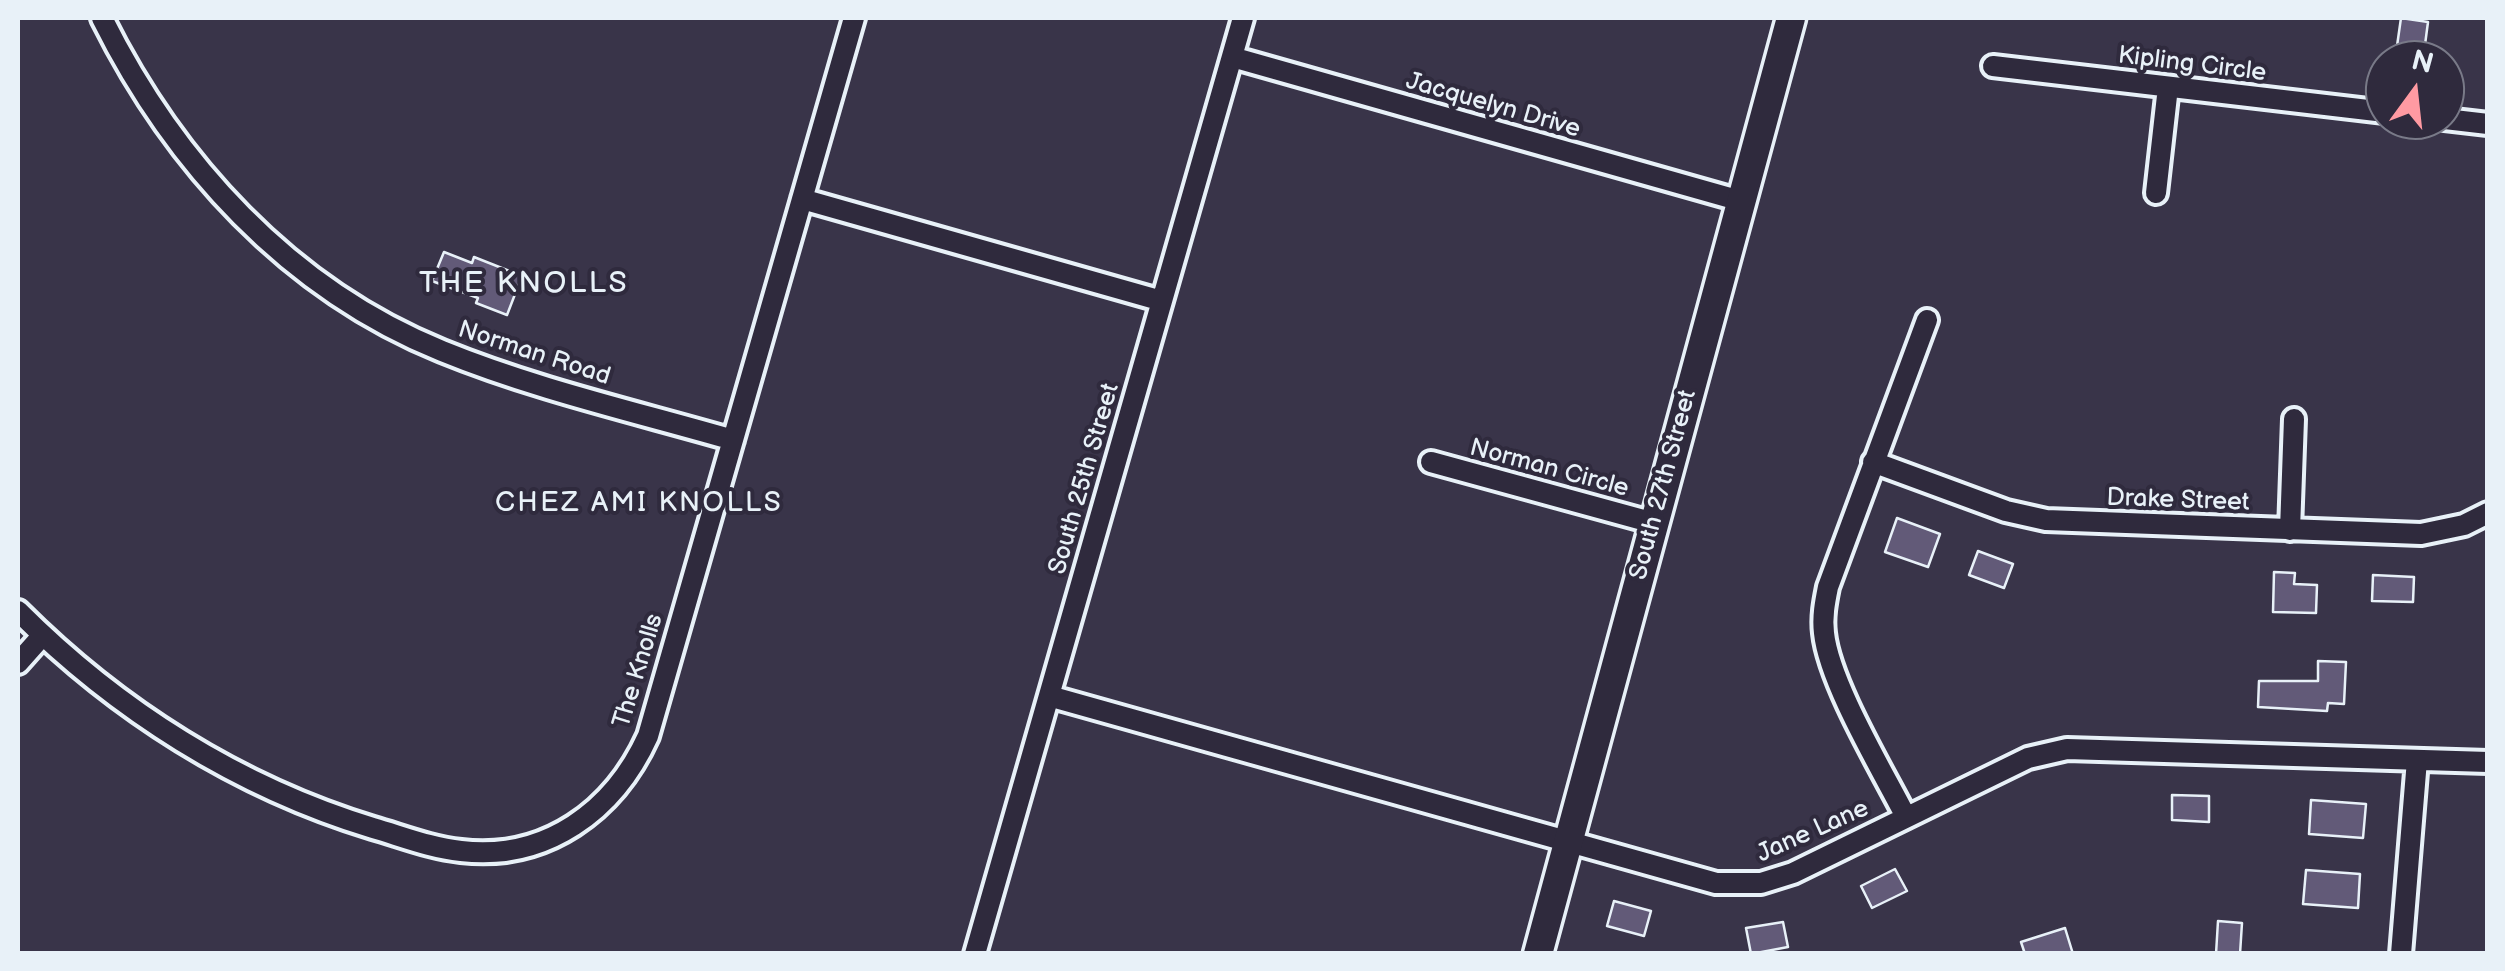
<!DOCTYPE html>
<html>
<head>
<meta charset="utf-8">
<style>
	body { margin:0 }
	#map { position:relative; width:2505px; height:971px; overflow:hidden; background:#393449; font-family:"Balsamiq Sans",sans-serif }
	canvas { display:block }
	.frame { position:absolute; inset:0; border:20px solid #e8f1f8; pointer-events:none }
	.north { position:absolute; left:2365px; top:40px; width:100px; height:100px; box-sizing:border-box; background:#2f2a3d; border:2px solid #797a88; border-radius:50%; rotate:15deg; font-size:28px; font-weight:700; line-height:40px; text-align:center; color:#e8f1f8 }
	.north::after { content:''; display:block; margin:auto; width:35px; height:45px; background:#ff9aa2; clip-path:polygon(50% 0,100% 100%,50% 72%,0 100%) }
</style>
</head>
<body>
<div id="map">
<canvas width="2505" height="971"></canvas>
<div class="frame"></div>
<div class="north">N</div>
</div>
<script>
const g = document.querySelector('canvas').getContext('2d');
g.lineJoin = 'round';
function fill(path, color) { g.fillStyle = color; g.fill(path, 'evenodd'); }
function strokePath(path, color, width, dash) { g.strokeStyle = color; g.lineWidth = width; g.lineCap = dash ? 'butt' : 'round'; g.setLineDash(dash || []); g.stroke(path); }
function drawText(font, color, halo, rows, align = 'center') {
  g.font = font + ' "Balsamiq Sans",sans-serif'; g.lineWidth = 8; g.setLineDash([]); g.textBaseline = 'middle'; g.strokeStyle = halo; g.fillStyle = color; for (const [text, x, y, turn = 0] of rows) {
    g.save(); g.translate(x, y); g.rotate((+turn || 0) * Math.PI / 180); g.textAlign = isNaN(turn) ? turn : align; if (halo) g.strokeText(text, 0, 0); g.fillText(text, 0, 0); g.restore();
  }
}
const building = new Path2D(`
	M 2401,18 L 2428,22 L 2423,60 L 2395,60 Z
	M 444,252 L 472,263 L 474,257 L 522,276 L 507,315 L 476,303 L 478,298 L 432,281 Z
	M 1897,518 L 1940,534 L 1928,567 L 1885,552 Z
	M 1978,551 L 2013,564 L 2004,588 L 1969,575 Z
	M 2274,572 L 2295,573 L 2294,584 L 2317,585 L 2316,613 L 2273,612 Z
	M 2373,575 L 2414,577 L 2413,602 L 2372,601 Z
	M 2318,661 L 2346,662 L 2344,704 L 2328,703 L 2327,711 L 2258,707 L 2259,681 L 2318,681 Z
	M 2172,795 L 2209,796 L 2209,822 L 2172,820 Z
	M 2311,800 L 2366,804 L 2363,838 L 2309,834 Z
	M 1895,869 L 1907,891 L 1872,908 L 1861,886 Z
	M 2306,870 L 2360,874 L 2358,908 L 2303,904 Z
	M 1614,901 L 1651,911 L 1644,936 L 1607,926 Z
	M 2218,921 L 2242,923 L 2240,954 L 2216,954 Z
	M 1783,922 L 1788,947 L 1751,954 L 1746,928 Z
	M 2065,928 L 2073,954 L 2025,954 L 2021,942 Z`);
const street = new Path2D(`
	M 102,18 C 174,163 289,289 442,351 C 535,389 636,412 733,440
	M 1232,57 L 1741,201
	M 1993,66 L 2385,112
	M 2445,119 L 2488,124
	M 2156,193 L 2168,87
	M 802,199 L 1162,301
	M 1431,462 L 1654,523
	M 1873,462 L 2006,511 L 2046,520 L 2421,534 L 2464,525 L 2488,513
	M 2290,530 L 2294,419
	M 18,611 C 117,710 238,787 373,828 C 401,836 431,848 461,851 C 546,861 614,811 648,736 L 854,18
	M 18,663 L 42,636
	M 1049,696 L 1716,883 L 1761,883 L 1793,873 L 2028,758 L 2067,749 L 2488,762
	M 1906,817 C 1882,770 1829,682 1824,633 C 1822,617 1825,602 1828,587 L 1927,320
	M 975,954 L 1243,18
	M 2401,954 L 2417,760`);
const secondary = new Path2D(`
	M 1538,954 L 1791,18`);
const streetNames = [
	["Kipling Circle",2192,65,7],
	["Jacquelyn Drive",1493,106,16],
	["Norman Road",534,354,18],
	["Norman Circle",1549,469,15],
	["South 25th Street",1085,479,-74],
	["South 27th Street",1664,485,-75],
	["Drake Street",2178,501,2],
	["The Knolls",639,671,-73],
	["Jane Lane",1813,832,-24]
];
const neighbourhoodNames = [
	["CHEZ AMI KNOLLS",639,504]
];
const quarterNames = [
	["THE KNOLLS",524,284]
];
fill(building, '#625a78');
strokePath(building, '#e8f1f8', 2.5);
strokePath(street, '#e8f1f8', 28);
strokePath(secondary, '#e8f1f8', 35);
strokePath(street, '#2f2a3d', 20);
strokePath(secondary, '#2f2a3d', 28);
drawText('25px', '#e8f1f8', '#2f2a3d', streetNames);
g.letterSpacing = '2.5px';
drawText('28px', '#e8f1f8', '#2f2a3d', neighbourhoodNames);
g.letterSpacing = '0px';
g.letterSpacing = '2.5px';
drawText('30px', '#e8f1f8', '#2f2a3d', quarterNames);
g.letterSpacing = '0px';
</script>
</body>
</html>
